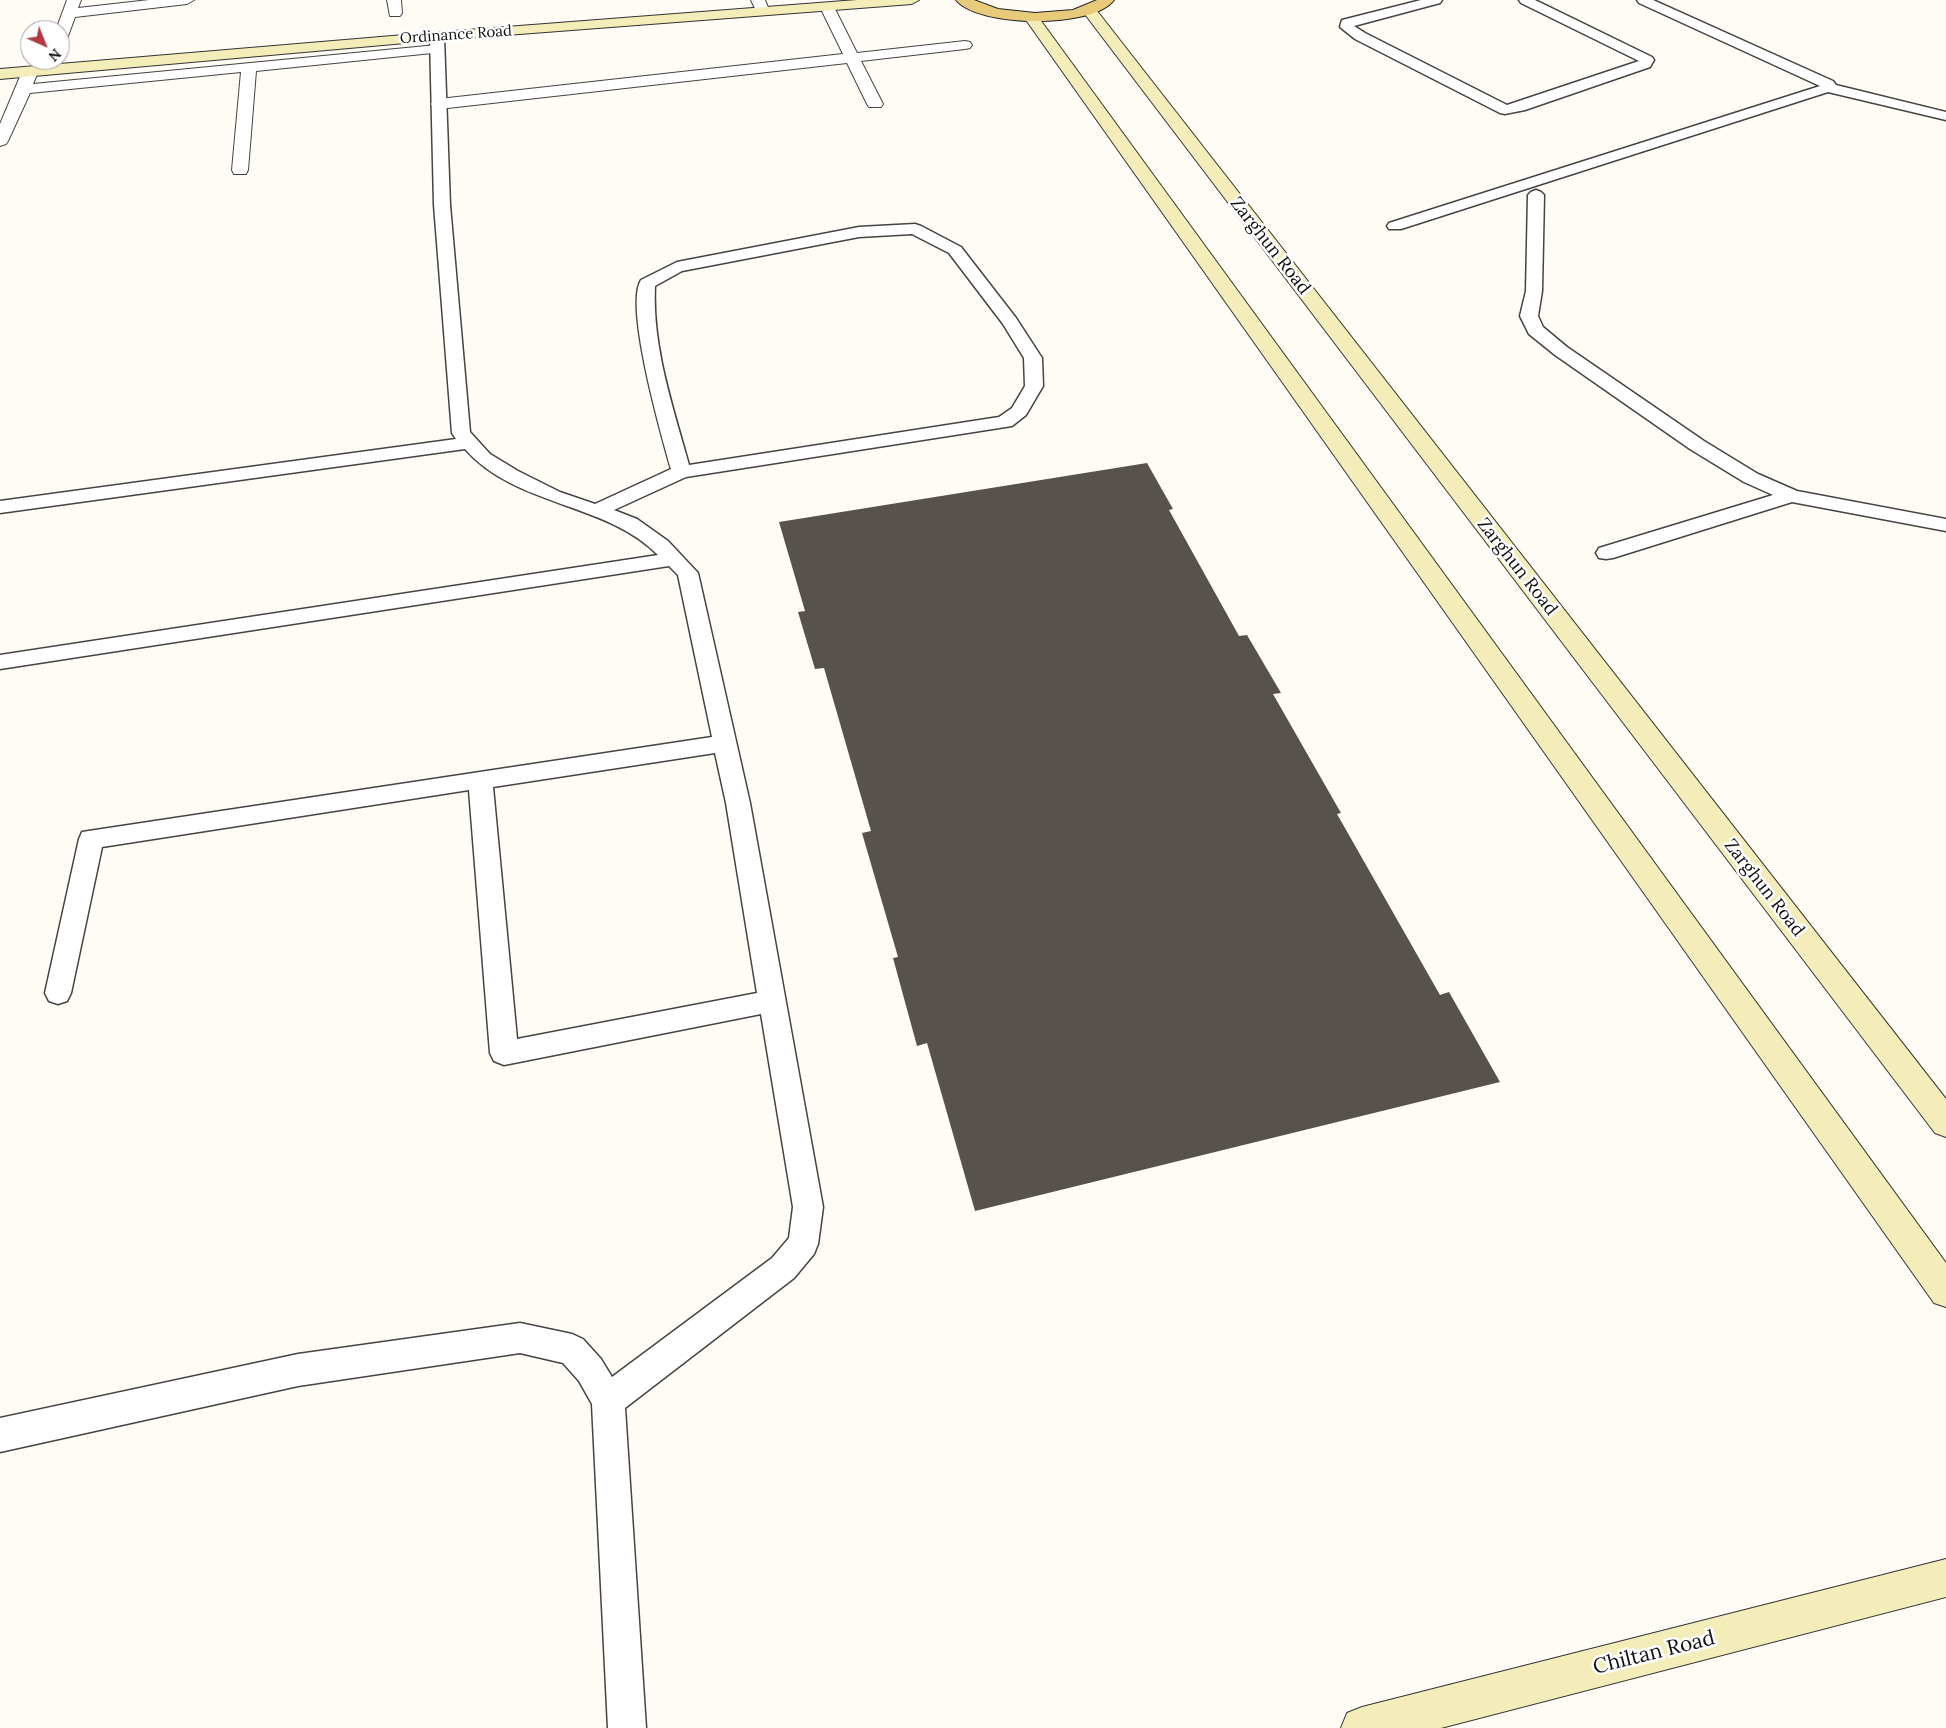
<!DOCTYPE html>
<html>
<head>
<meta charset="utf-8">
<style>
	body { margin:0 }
	#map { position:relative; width:1946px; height:1728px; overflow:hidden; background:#fefcf5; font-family:Lora,serif }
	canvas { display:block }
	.north { position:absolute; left:20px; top:20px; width:50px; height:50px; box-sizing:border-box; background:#fff; border:1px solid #a0a0a0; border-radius:50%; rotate:136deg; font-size:14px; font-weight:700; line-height:20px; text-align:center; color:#111 }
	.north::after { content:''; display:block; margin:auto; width:18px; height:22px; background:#b03942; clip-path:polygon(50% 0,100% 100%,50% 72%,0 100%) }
</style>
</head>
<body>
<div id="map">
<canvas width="1946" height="1728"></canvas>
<div class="north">N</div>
</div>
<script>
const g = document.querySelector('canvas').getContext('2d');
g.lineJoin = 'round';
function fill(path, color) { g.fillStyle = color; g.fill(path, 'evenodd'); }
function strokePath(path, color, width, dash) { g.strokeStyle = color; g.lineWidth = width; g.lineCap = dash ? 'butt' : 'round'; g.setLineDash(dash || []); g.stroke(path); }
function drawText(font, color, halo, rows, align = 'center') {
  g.font = font + ' Lora,serif'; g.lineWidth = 5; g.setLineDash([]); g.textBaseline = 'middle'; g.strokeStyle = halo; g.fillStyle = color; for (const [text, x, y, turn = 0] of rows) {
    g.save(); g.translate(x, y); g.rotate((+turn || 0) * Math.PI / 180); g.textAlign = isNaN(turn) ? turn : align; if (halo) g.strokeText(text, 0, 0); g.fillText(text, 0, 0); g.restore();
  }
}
const building = new Path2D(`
	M 1147,463 L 1173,509 L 1169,510 L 1239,636 L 1247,635 L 1281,693 L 1273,694 L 1341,813 L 1337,814 L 1440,995 L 1449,992 L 1500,1082 L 975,1211 L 927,1043 L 917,1046 L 893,958 L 898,957 L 862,833 L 871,831 L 824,668 L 815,669 L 798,612 L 805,611 L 779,522 Z`);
const lane = new Path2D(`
	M 1421,0 L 1442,0 L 1440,3 L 1354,26 L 1365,33 L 1507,105 L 1639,61 L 1521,3 L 1519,0 L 1535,0 L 1652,57 L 1654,60 L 1650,67 L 1525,110 L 1505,114 L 1500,113 L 1355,39 L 1340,27 L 1342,20 Z
	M 1637,0 L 1653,0 L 1833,81 L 1836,85 L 1946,112 L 1946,120 L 1828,92 L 1401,229 L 1389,229 L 1387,226 L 1389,223 L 1820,86 L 1639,3 Z
	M 437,33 L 444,37 L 450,205 L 470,432 L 490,454 L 518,471 L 560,492 L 595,504 L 671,469 C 662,437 624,306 641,280 L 677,262 L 859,227 L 915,224 L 921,226 L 961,247 L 1016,318 L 1042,358 L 1043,386 L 1026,415 L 1012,426 L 686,477 L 614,510 L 637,519 L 668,541 L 698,573 L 750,803 L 823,1207 L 818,1244 L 814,1254 L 794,1278 L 625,1408 L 646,1728 L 608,1728 L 592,1404 L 579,1381 L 563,1363 L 520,1353 L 298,1386 L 0,1452 L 0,1418 L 298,1354 L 520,1323 L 572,1334 L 583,1339 L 601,1359 L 612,1377 L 772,1258 L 789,1238 L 793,1207 L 761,1014 L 504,1065 L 494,1061 L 490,1053 L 469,790 L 102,847 L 71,993 L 67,1001 L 58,1004 L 49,1001 L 45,993 L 79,839 L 82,832 L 712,737 L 678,575 L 669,566 L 0,669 L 0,655 L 658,555 C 606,502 516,507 465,449 L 0,513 L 0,501 L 456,439 L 452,433 L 434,205 L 430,37 ZM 912,234 L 949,253 L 1003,324 L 1024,358 L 1025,386 L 1012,408 L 999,417 L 689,465 C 673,407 652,347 655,286 L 682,271 L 859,237 ZM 715,753 L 726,803 L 757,993 L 517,1039 L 493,787 Z
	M 1536,190 L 1541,192 L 1544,195 L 1542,291 L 1538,316 L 1543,327 L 1567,347 L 1704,441 L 1758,474 L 1797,491 L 1946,519 L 1946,531 L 1792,502 L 1613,558 L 1606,559 L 1599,558 L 1596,553 L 1599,548 L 1773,495 L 1744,482 L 1690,449 L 1555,355 L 1529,334 L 1520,316 L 1526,291 L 1528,195 L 1531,192 Z`);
const street = new Path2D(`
	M 67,0 L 81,0 L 78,8 L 149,0 L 194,0 L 187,4 L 75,17 L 67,39 L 65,42 L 60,43 L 60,30 L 56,30 Z
	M 387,0 L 401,0 L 402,13 L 400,16 L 390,16 Z
	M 751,0 L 765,0 L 770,12 L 768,15 L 758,15 Z
	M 827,3 L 834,7 L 857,53 L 965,41 L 970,42 L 972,45 L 970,48 L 965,49 L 861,61 L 883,104 L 881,107 L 869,107 L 867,104 L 847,63 L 439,109 L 433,107 L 431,104 L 433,101 L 439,99 L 843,54 L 820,7 Z
	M 437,45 L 442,46 L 444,49 L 442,52 L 256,71 L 248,170 L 246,174 L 234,174 L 232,170 L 241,72 L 30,93 L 8,141 L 6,144 L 0,146 L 0,124 L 22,72 L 25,69 L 35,69 L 38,72 L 33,84 Z
	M 60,59 L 60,60 L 54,73 L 44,73 L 41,70 L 46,60 Z`);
const secondary = new Path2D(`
	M 857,0 L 919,0 L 912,4 L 428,41 L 0,79 L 0,69 L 428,33 Z
	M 1089,6 L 1094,7 L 1946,1099 L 1946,1137 L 1935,1133 L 1084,13 L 1082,10 L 1084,7 Z
	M 1031,13 L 1036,14 L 1946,1263 L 1946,1307 L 1934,1303 L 1026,20 L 1024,17 L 1026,14 Z
	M 1946,1559 L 1946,1597 L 1441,1728 L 1341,1728 L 1347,1713 L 1362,1707 Z`);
const primary = new Path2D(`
	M 956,0 L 974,0 L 998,9 L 1035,13 L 1073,10 L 1097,0 L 1114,0 C 1093,29 977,27 956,0 Z`);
const farStreetnames = [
	["Ordinance Road",456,35,-4]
];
const streetNames = [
	["Zarghun Road",1270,246,52],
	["Zarghun Road",1517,567,52],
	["Zarghun Road",1764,888,52]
];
const nearStreetnames = [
	["Chiltan Road",1654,1653,-14]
];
fill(building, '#58524e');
strokePath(lane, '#444', 3);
strokePath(street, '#444', 2);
strokePath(secondary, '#333', 2);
strokePath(primary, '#222', 2);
fill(lane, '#fff');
fill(street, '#fff');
fill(secondary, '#f5edb9');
fill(primary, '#e8ca7b');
drawText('15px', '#111', '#fff', farStreetnames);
drawText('18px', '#111', '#fff', streetNames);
drawText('21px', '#111', '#fff', nearStreetnames);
</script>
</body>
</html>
